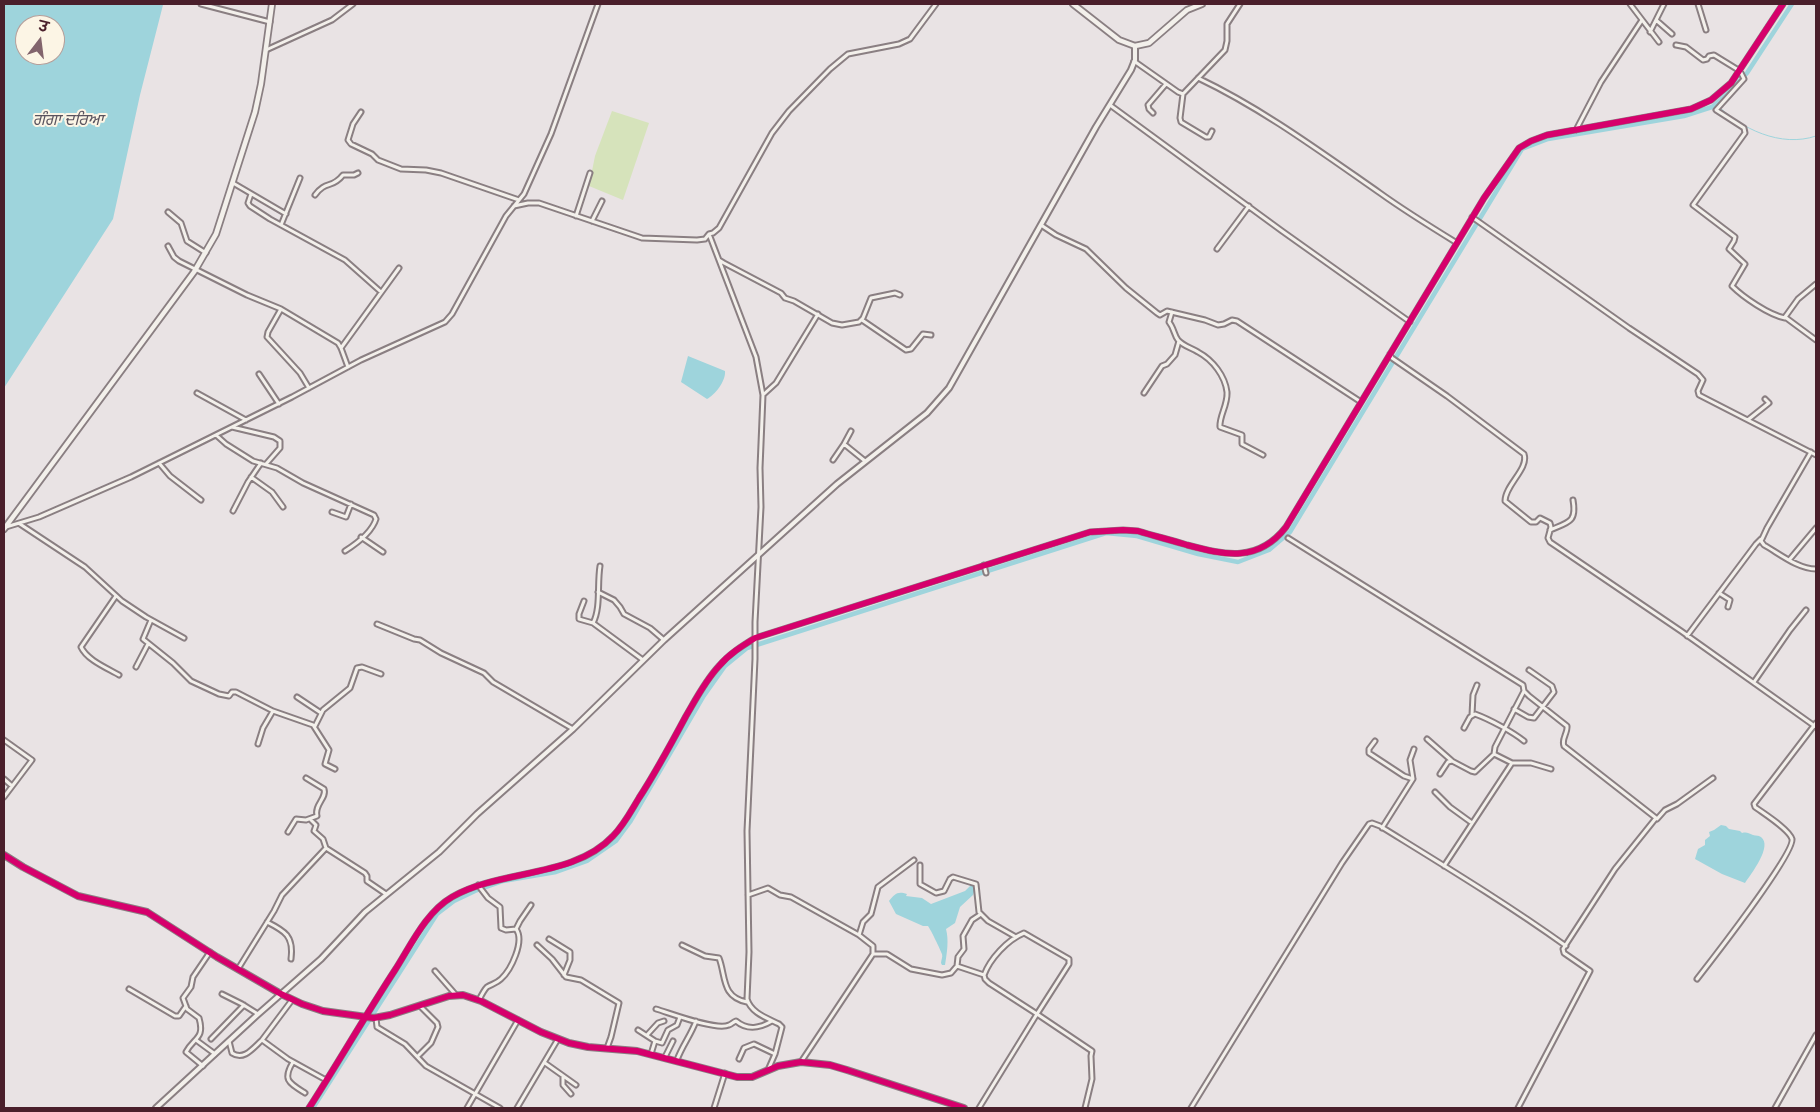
<!DOCTYPE html>
<html>
<head>
<meta charset="utf-8">
<style>
	body { margin:0 }
	#map { position:relative; width:1820px; height:1112px; overflow:hidden; background:#e9e3e4; font-family:"Patrick Hand","Playpen Sans Deva",sans-serif }
	canvas { display:block }
	.frame { position:absolute; inset:0; border:5px solid #4a1f2b; pointer-events:none }
	.north { position:absolute; left:15px; top:15px; width:50px; height:50px; box-sizing:border-box; background:#fcf5e5; border:1px solid #b59f9b; border-radius:50%; rotate:15deg; font-size:14px; font-weight:700; line-height:20px; text-align:center; color:#4a1f2b }
	.north::after { content:''; display:block; margin:auto; width:18px; height:22px; background:#82646c; clip-path:polygon(50% 0,100% 100%,50% 72%,0 100%) }
</style>
</head>
<body>
<div id="map">
<canvas width="1820" height="1112"></canvas>
<div class="frame"></div>
<div class="north">उ</div>
</div>
<script>
const g = document.querySelector('canvas').getContext('2d');
g.lineJoin = 'round';
function fill(path, color) { g.fillStyle = color; g.fill(path, 'evenodd'); }
function strokePath(path, color, width, dash) { g.strokeStyle = color; g.lineWidth = width; g.lineCap = dash ? 'butt' : 'round'; g.setLineDash(dash || []); g.stroke(path); }
function drawText(font, color, halo, rows, align = 'center') {
  g.font = font + ' "Patrick Hand","Noto Sans Gurmukhi",sans-serif'; g.lineWidth = 4; g.setLineDash([]); g.textBaseline = 'middle'; g.strokeStyle = halo; g.fillStyle = color; for (const [text, x, y, turn = 0] of rows) {
    g.save(); g.translate(x, y); g.rotate((+turn || 0) * Math.PI / 180); g.textAlign = isNaN(turn) ? turn : align; if (halo) g.strokeText(text, 0, 0); g.fillText(text, 0, 0); g.restore();
  }
}
const green = new Path2D(`
	M 612,111 L 649,123 L 623,200 L 589,186 L 595,156 Z`);
const water = new Path2D(`
	M 4,4 L 163,5 L 140,95 L 113,219 L 4,388 ZM 25,25 L 55,25 L 55,55 L 25,55 Z
	M 688,356 L 725,371 C 726,381 715,395 707,399 L 681,382 Z
	M 1721,825 L 1726,826 L 1729,829 L 1740,831 L 1742,833 C 1747,832 1748,833 1753,835 C 1756,836 1758,835 1761,837 C 1773,846 1751,874 1745,883 L 1722,874 L 1695,859 L 1698,849 L 1705,845 L 1705,840 L 1710,836 L 1709,832 L 1714,830 Z
	M 972,884 L 976,886 L 973,895 L 960,907 L 955,923 L 946,929 C 949,940 947,953 945,965 L 942,965 L 941,963 C 941,960 943,957 942,954 C 940,949 931,930 928,926 L 923,926 L 896,914 L 889,901 C 895,894 897,891 907,894 L 906,896 L 922,898 L 931,904 L 965,891 Z`);
const stream = new Path2D(`
	M 1716,104 C 1741,129 1781,148 1816,136`);
const canal = new Path2D(`
	M 313,1108 L 437,914 L 454,901 L 475,891 L 503,881 L 556,872 L 587,861 L 616,841 L 630,822 L 703,697 L 725,666 L 747,648 L 1106,533 L 1137,536 L 1198,554 L 1238,562 L 1269,550 L 1290,532 L 1522,149 L 1548,139 L 1684,116 L 1712,107 L 1724,97 L 1747,73 L 1792,4`);
const minor = new Path2D(`
	M 201,4 L 270,22
	M 1630,4 L 1659,42
	M 1698,4 L 1706,30
	M 1656,20 L 1672,34
	M 1650,32 L 1664,4
	M 1676,45 L 1686,47 L 1703,60 L 1707,59 L 1709,56 L 1714,55 L 1740,71 L 1744,79 L 1716,110 L 1744,128 L 1745,133 L 1693,205 L 1735,237 L 1734,241 L 1729,249 L 1745,264 L 1732,286 C 1743,297 1769,315 1785,318
	M 266,50 L 332,20 L 353,4
	M 1134,61 L 1178,92 L 1183,94 L 1225,50 L 1227,41 L 1227,24 L 1240,4
	M 1198,78 C 1263,109 1321,152 1380,193 C 1405,211 1431,227 1457,243
	M 1183,94 L 1180,118 L 1181,122 L 1206,137 L 1209,137 L 1212,131
	M 1110,105 L 1282,231 L 1410,322
	M 361,112 L 353,124 L 348,140 L 351,144 L 372,154 L 378,160 L 401,169 L 426,170 L 441,173 L 519,200
	M 1153,113 L 1149,109 L 1148,105 L 1166,84
	M 1576,130 L 1601,82 L 1642,20
	M 233,183 L 286,214
	M 251,194 L 248,203 L 250,206 L 270,219 L 345,260 L 381,292
	M 315,195 C 326,180 332,189 343,175 L 354,175 L 358,173
	M 514,206 L 528,203 L 539,203 L 642,238 L 697,240 L 705,239 L 709,234 L 713,233 L 719,228 L 772,133 L 789,111 L 830,69 L 848,54 L 899,44 L 910,39 L 936,4
	M 168,212 L 181,223 L 187,241 L 206,253
	M 576,216 L 590,173
	M 1472,217 L 1629,328 L 1698,374 L 1703,380 L 1698,391 L 1699,395 L 1816,455
	M 592,221 L 602,201
	M 281,225 L 300,178
	M 1041,225 L 1056,235 L 1086,249 L 1126,288 L 1157,313 L 1160,315 L 1167,311 L 1205,320 L 1218,325 L 1224,324 L 1232,320 L 1237,321 L 1361,402
	M 709,234 L 756,357 L 763,395 L 760,468 L 761,507 L 755,622 L 755,659 L 747,831 L 749,952 L 747,999 C 751,1013 767,1018 779,1024 L 782,1027 L 775,1054 L 768,1070
	M 168,246 L 174,257 L 179,261 L 247,295 L 281,309 L 338,343 L 341,348 L 348,367
	M 1217,249 L 1249,206
	M 719,260 L 724,263 L 781,293 L 785,298 L 794,301 L 832,323 L 842,325 L 859,322 L 863,318 L 871,298 L 895,293 L 900,295
	M 1816,284 L 1798,299 L 1785,317 L 1816,340
	M 281,309 L 268,332 L 267,337 L 300,373 L 309,388
	M 1172,312 L 1169,322 C 1174,328 1174,335 1178,340 C 1183,346 1192,348 1198,352 C 1213,360 1225,376 1227,392 C 1228,405 1219,416 1220,427 L 1242,435 L 1242,444 L 1263,455
	M 862,320 L 906,350 L 911,349 L 923,334 L 931,335
	M 341,348 L 399,268
	M 1390,354 L 1392,358 L 1447,396 L 1524,454 C 1529,469 1505,485 1505,501 L 1531,522 L 1536,522 L 1540,518 L 1550,523 L 1551,527 L 1548,538 L 1550,542 L 1681,631 L 1816,727
	M 259,374 L 279,404
	M 197,393 L 246,420
	M 1144,393 L 1162,366 L 1167,364 L 1175,355 L 1179,341
	M 764,394 L 776,383 L 818,314
	M 1749,419 L 1769,403 L 1765,399
	M 232,427 L 274,437 L 280,441 L 280,448 L 266,464
	M 216,435 L 226,444 L 253,461 L 277,468 L 303,483 L 374,515 L 376,519 C 372,532 356,544 345,551
	M 844,444 L 851,431
	M 1811,452 L 1767,528 L 1761,541 L 1764,545 C 1780,554 1798,569 1816,569
	M 833,460 L 844,444 L 865,461
	M 159,463 L 170,476 L 201,500
	M 251,477 L 272,492 L 283,507
	M 233,511 L 248,482 L 261,463
	M 332,512 L 346,517 L 351,504
	M 20,524 L 85,567 L 122,601 L 146,617 L 184,638
	M 6,527 L 39,517 L 131,477 L 292,397 L 361,360 L 445,322 L 452,314 L 506,216 L 524,194 L 551,134 L 598,4
	M 1550,530 C 1569,522 1577,522 1573,500
	M 361,537 L 383,552
	M 1288,538 L 1523,685 L 1524,691 L 1529,696 L 1567,726 C 1568,733 1561,739 1564,746 L 1656,818 L 1615,869 L 1563,949 L 1564,953 L 1590,971 L 1518,1108
	M 1790,559 L 1816,528
	M 984,565 L 986,573
	M 600,566 C 597,584 601,608 593,623 L 643,660
	M 598,592 L 614,600 L 620,607 L 624,614 L 650,628 L 664,640
	M 1719,593 L 1730,600 L 1728,607
	M 116,596 L 81,647 C 87,660 107,668 119,675
	M 584,601 L 579,614 L 579,619 L 593,623
	M 151,620 L 143,639 L 173,663 L 191,681 L 219,694 L 229,696 L 232,692 L 236,692 L 273,711 L 313,725 L 329,750 L 325,764 L 335,769
	M 377,624 L 414,639 L 420,640 L 441,653 L 484,673 L 493,682 L 573,729
	M 1687,636 L 1756,544 L 1761,539
	M 136,667 L 148,644
	M 1754,682 L 1790,630 L 1806,610
	M 1524,691 L 1495,747 L 1494,754 L 1512,763 L 1531,763 L 1551,769
	M 297,697 L 321,713
	M 1514,709 L 1528,717 L 1534,718 L 1554,692 L 1552,686 L 1529,670
	M 1472,715 L 1473,695 L 1477,685
	M 315,726 L 323,710 L 350,688 L 357,668 L 362,667 L 381,674
	M 1464,728 L 1470,717 L 1475,714 C 1489,719 1513,732 1524,741
	M 1427,739 L 1452,761
	M 4,740 L 32,760 L 4,797
	M 1375,741 L 1369,749 L 1369,753 L 1404,776 L 1413,779
	M 258,744 L 263,728 L 273,711
	M 1440,774 L 1448,762 L 1452,761 L 1471,771 L 1475,772 L 1494,754
	M 4,779 L 12,786
	M 1435,792 L 1450,807 L 1472,823
	M 310,819 L 316,825 L 314,831 L 323,839 L 326,848
	M 1657,819 L 1665,810 L 1677,804 L 1713,778
	M 1382,828 L 1413,779 L 1410,760 L 1414,749
	M 288,832 L 296,819 L 306,820 L 317,816 C 314,805 327,798 324,789 L 306,778
	M 920,865 L 920,884 L 936,893 L 944,891 L 950,879 L 953,877 L 976,884 L 979,912 L 988,921 L 1016,937
	M 1444,866 L 1512,763
	M 478,885 L 488,898 L 500,907 L 501,928 L 506,930 L 516,929 C 525,941 511,970 501,979 C 497,983 492,984 487,987 C 484,990 481,996 479,1000
	M 748,895 L 768,888 L 780,895 L 791,897 L 859,935 L 873,946 L 873,954 L 801,1062
	M 267,922 C 285,931 294,936 291,959
	M 516,929 L 520,921 L 531,905
	M 859,935 L 863,922 L 871,914 L 878,887 L 914,860
	M 549,939 L 570,952 L 570,960 L 564,975
	M 537,945 L 552,959 L 566,977 L 581,980 L 619,1003 L 611,1037 L 607,1048
	M 682,945 L 705,956 L 719,958 C 726,976 721,997 747,1002
	M 873,954 L 887,954 L 911,969 L 942,975 L 951,973 L 957,966 L 984,975 L 985,979 L 989,983 L 1037,1014 L 979,1108
	M 957,966 L 958,957 L 964,949 L 963,936 L 972,920 L 981,914
	M 238,969 L 274,911 L 282,895 L 326,848 L 365,873 L 367,876 L 367,881 L 386,894
	M 435,971 L 456,995
	M 984,975 C 990,959 1007,940 1024,933 L 1069,959 L 1069,964 L 1037,1014 L 1092,1051 L 1091,1056 L 1092,1079 L 1085,1108
	M 1697,979 C 1711,961 1795,853 1792,839 C 1789,829 1763,813 1755,807 L 1754,804 L 1816,723
	M 129,989 L 175,1016 L 179,1016 L 186,1006
	M 222,994 L 242,1004 L 258,1014
	M 292,1000 L 262,1040 L 288,1059 L 326,1080
	M 656,1009 C 670,1013 716,1031 729,1025 C 732,1024 733,1022 736,1021 C 748,1031 760,1028 772,1021
	M 376,1018 L 377,1027 L 405,1044 L 426,1066 L 500,1108
	M 638,1030 L 655,1041 L 662,1043 L 668,1030 L 677,1025 L 680,1017
	M 647,1035 L 658,1023 L 664,1021
	M 211,1039 L 244,1005
	M 196,1040 L 215,1054
	M 229,1041 L 232,1053 C 244,1061 253,1048 262,1040
	M 651,1054 L 655,1041
	M 418,1056 L 431,1043 L 438,1027 L 437,1023 L 420,1006
	M 665,1057 L 673,1041
	M 739,1059 L 744,1048 L 754,1044 L 775,1054
	M 677,1060 C 682,1046 691,1035 696,1021
	M 293,1062 C 282,1080 289,1083 305,1093
	M 545,1063 L 576,1085
	M 203,1066 L 186,1052 C 194,1037 205,1039 199,1018 L 187,1009 L 183,998 L 191,987 L 193,977 L 210,952
	M 563,1076 L 563,1085 L 571,1094
	M 309,1108 C 338,1063 365,1016 395,970 C 411,945 426,912 452,897 C 501,869 574,878 613,836 C 624,825 631,811 639,798 C 656,772 671,744 686,716 C 696,699 705,681 719,666 C 729,654 742,646 755,638 L 1090,532 L 1123,530 L 1138,531 C 1154,536 1171,540 1187,545 C 1225,555 1258,563 1286,527 L 1484,198 L 1519,148 L 1531,141 L 1547,135 L 1691,109 L 1711,100 L 1731,83 L 1783,4
	M 467,1108 L 518,1020
	M 517,1108 L 558,1039
	M 714,1108 L 725,1073
	M 1191,1108 L 1342,863 L 1369,824 L 1372,823 L 1380,826 C 1443,865 1506,903 1566,946
	M 1775,1108 L 1816,1035`);
const tertiary = new Path2D(`
	M 4,855 L 23,867 L 78,896 L 147,912 L 217,957 L 281,994 L 302,1004 L 323,1011 L 374,1018 L 390,1015 L 449,996 L 463,995 L 481,1001 L 541,1032 L 569,1043 L 588,1047 L 637,1051 L 737,1077 L 752,1077 L 778,1066 L 801,1062 L 830,1065 L 847,1070 L 964,1108
	M 156,1108 L 256,1016 L 321,959 L 365,912 L 439,852 L 477,814 L 573,729 L 664,640 L 837,484 L 927,413 L 949,388 L 1096,127 L 1131,70 L 1135,60 L 1135,46`);
const secondary = new Path2D(`
	M 1073,4 L 1119,40 L 1135,46 L 1149,43 L 1187,10 L 1202,4
	M 4,529 L 194,272 L 216,234 L 255,112 L 261,84 L 272,4`);
const cycleway = new Path2D(`
	M 4,855 L 23,867 L 78,896 L 147,912 L 217,957 L 281,994 L 302,1004 L 323,1011 L 374,1018 L 390,1015 L 449,996 L 463,995 L 481,1001 L 541,1032 L 569,1043 L 588,1047 L 637,1051 L 737,1077 L 752,1077 L 778,1066 L 801,1062 L 830,1065 L 847,1070 L 964,1108
	M 309,1108 C 338,1063 365,1016 395,970 C 411,945 426,912 452,897 C 501,869 574,878 613,836 C 624,825 631,811 639,798 C 656,772 671,744 686,716 C 696,699 705,681 719,666 C 729,654 742,646 755,638 L 1090,532 L 1123,530 L 1138,531 C 1154,536 1171,540 1187,545 C 1225,555 1258,563 1286,527 L 1484,198 L 1519,148 L 1531,141 L 1547,135 L 1691,109 L 1711,100 L 1731,83 L 1783,4`);
const waterNames = [
	["ਗੰਗਾ ਦਰਿਆ",68,121]
];
fill(green, '#d6e3bb');
fill(water, '#9ed4dc');
strokePath(stream, '#9ed4dc', 1);
strokePath(canal, '#9ed4dc', 4.5);
strokePath(minor, '#8a7f82', 7);
strokePath(tertiary, '#8a7f82', 8);
strokePath(secondary, '#8a7f82', 8);
strokePath(minor, '#f3f0eb', 3);
strokePath(tertiary, '#f3f0eb', 4);
strokePath(secondary, '#f3f0eb', 4.5);
strokePath(cycleway, '#d6006c', 6);
drawText('italic 16px', '#5a545f', '#fcf5e5', waterNames);
</script>
</body>
</html>
